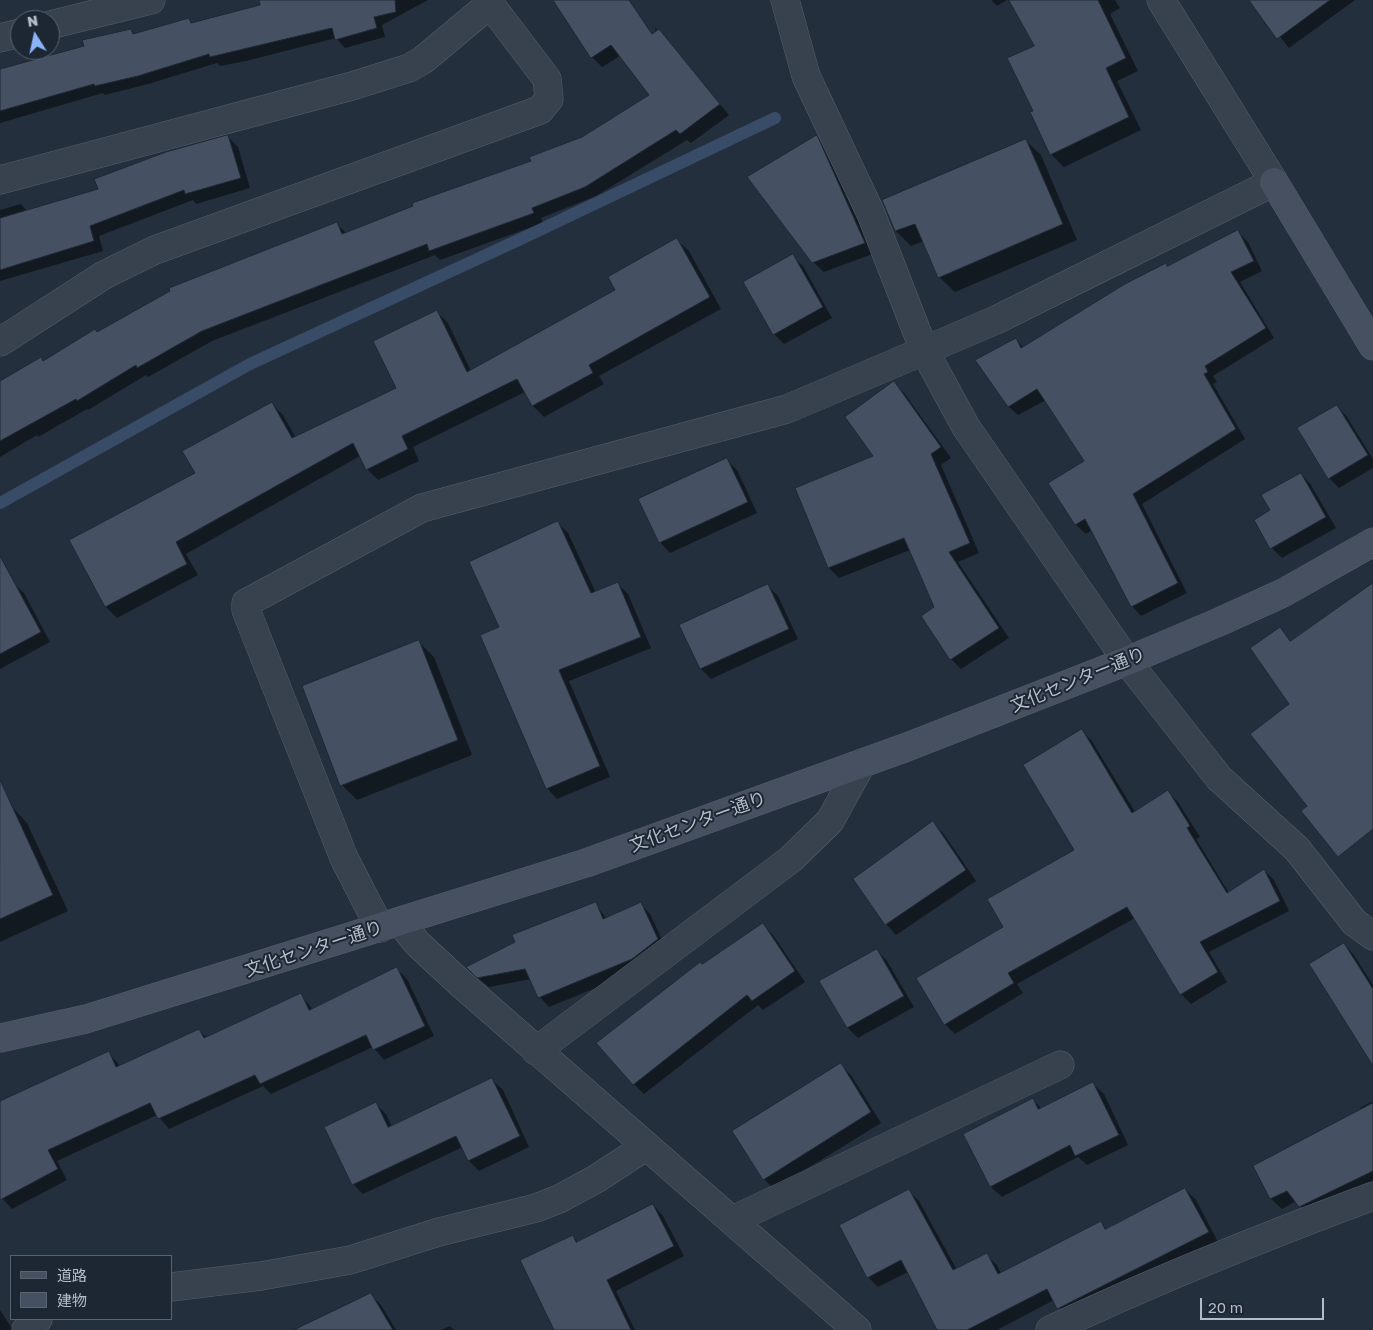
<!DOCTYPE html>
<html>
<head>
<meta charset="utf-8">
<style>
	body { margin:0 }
	#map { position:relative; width:1373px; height:1330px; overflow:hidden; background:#242f3e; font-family:"Golos Text","Noto Sans JP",sans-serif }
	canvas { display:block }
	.legend { position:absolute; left:10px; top:1255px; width:162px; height:65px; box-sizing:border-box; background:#1d2633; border:1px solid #59626f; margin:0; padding:6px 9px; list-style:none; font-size:15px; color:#b4bcc9 }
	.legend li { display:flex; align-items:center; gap:10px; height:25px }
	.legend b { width:25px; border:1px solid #59626f }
	.north { position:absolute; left:10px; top:10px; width:50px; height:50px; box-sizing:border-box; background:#1d2633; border:1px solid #59626f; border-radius:50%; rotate:350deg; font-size:14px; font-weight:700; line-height:20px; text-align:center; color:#b4bcc9 }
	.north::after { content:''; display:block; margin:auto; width:18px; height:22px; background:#8ab4f8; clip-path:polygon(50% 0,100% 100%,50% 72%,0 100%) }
	.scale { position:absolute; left:1200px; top:1298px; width:124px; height:22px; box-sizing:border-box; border:2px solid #b4bcc9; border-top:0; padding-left:6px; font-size:15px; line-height:18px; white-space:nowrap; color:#b4bcc9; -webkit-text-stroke:4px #1d2633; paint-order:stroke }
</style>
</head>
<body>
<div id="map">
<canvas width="1373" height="1330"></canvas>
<ul class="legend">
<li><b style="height:6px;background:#465061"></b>道路</li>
<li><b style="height:14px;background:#455162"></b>建物</li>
</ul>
<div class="north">N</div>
<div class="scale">20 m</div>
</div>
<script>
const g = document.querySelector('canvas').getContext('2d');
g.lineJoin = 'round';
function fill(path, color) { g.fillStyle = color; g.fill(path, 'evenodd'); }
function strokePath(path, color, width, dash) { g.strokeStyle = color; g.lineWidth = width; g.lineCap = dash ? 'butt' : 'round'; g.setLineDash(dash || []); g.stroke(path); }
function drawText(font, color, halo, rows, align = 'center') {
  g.font = font + ' "Golos Text","Noto Sans JP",sans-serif'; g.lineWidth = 4; g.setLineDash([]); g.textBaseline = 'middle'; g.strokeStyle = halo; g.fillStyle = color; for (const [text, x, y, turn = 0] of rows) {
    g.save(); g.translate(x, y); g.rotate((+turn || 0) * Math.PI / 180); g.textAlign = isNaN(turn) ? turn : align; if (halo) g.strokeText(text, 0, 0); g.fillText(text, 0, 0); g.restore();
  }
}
const shadow = new Path2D(`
	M 260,0 L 428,0 L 382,25 L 385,37 L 345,48 L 336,38 L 246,61 L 220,66 L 217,63 L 148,84 L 105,95 L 103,93 L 0,123 L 0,71 L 85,46 L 131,30 L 135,35 L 189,19 L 193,24 L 262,6 Z
	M 553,0 L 627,0 L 657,43 L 655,27 L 729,115 L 691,143 L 687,140 L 596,196 L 541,218 L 543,223 L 440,260 L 435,255 L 212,341 L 148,377 L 146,375 L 88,410 L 87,409 L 38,437 L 37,435 L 0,457 L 0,385 L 40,358 L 44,362 L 98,334 L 337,224 L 346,233 L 532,162 L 582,138 L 651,96 L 620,56 L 602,67 L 592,57 Z
	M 991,0 L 1007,0 L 997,6 Z
	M 1010,0 L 1115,0 L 1120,8 L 1110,14 L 1138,71 L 1117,81 L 1141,130 L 1064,167 L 1051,154 L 1034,111 L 1036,46 Z
	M 1251,0 L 1355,0 L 1289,48 Z
	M 228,137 L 238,147 L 250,188 L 196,204 L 193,200 L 99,236 L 103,251 L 0,281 L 0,210 L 21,204 L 27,211 L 100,190 Z
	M 817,137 L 827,147 L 875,253 L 824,272 L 813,262 Z
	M 1025,140 L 1041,155 L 1077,240 L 955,292 L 939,277 L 924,241 L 911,246 L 896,231 Z
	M 1238,232 L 1248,242 L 1262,271 L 1240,282 L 1274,338 L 1213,376 L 1217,382 L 1213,384 L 1245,439 L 1142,504 L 1187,593 L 1141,616 L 1132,606 L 1092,530 L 1086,534 L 1076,525 L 1050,483 L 1086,461 L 1046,400 L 1018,415 L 1008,406 L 1016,340 L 1024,348 L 1165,264 L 1168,267 Z
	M 677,240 L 689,251 L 721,309 L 599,376 L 604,384 L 544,417 L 533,406 L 525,392 L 413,447 L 419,461 L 378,480 L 367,469 L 360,456 L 186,554 L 198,575 L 117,618 L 106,607 L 71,541 L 197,474 L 271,403 L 283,415 L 296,438 L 397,389 L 436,311 L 448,323 L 471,371 L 617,291 Z
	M 792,256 L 803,266 L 832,318 L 784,344 L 774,334 Z
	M 893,383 L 904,393 L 951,458 L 941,465 L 979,553 L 958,562 L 1009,638 L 961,669 L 951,659 L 935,608 L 910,550 L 839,578 L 829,568 L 875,457 Z
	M 1337,406 L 1347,417 L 1373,459 L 1373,468 L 1339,488 L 1329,478 Z
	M 727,460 L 737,470 L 757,513 L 670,553 L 660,542 Z
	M 1301,474 L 1311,485 L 1336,528 L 1282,558 L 1272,548 L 1272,511 Z
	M 558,523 L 568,533 L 596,593 L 618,584 L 628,594 L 651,648 L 569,681 L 610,777 L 557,799 L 547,788 L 501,628 Z
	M 13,583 L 24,593 L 50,642 L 0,669 L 0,590 Z
	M 768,586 L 778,596 L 798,639 L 711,679 L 701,669 Z
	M 419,642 L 434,657 L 472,755 L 357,800 L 342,785 Z
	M 1082,731 L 1092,741 L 1135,812 L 1168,792 L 1178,802 L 1200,837 L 1196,839 L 1229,893 L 1264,870 L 1274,880 L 1289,911 L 1209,952 L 1227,982 L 1191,1004 L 1181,994 L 1135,918 L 1017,984 L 1023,993 L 955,1034 L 945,1024 L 917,979 L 1004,927 L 1076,850 Z
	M 12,807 L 27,823 L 68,911 L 0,942 L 0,813 Z
	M 933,823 L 943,833 L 976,881 L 896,935 L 886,924 Z
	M 595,904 L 607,919 L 641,904 L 650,914 L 667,950 L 642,969 L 549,1007 L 540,997 L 531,979 L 489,987 L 477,977 Z
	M 762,925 L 773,935 L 805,982 L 763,1010 L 758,1005 L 644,1094 L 634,1084 L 702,966 Z
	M 1344,944 L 1354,955 L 1373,985 L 1373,1045 Z
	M 877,950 L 887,961 L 914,1007 L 858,1038 L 848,1028 L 821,982 Z
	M 397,969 L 407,979 L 434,1036 L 384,1060 L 373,1047 L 271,1094 L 263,1086 L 169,1129 L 157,1115 L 57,1161 L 67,1180 L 12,1209 L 2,1198 L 0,1102 L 108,1052 L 120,1066 L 199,1030 L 207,1038 L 301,995 L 313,1010 Z
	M 841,1065 L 851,1075 L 881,1123 L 774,1189 L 764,1179 Z
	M 492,1080 L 503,1090 L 529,1147 L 479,1171 L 469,1161 L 463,1147 L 363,1194 L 353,1184 L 376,1104 L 386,1114 L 392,1127 Z
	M 1093,1084 L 1104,1094 L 1128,1145 L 1087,1165 L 1078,1157 L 1002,1197 L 991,1187 L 964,1135 L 1032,1099 L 1041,1108 Z
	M 1373,1101 L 1373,1182 L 1310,1217 L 1296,1201 L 1282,1209 L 1271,1199 L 1254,1167 L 1362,1110 L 1360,1108 Z
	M 1185,1189 L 1196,1200 L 1218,1242 L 1069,1319 L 1054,1300 L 997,1330 L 939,1330 L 908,1272 L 878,1287 L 868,1277 L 909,1191 L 919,1201 L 957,1270 L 986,1255 L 997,1265 L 1001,1274 L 1100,1222 L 1107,1229 Z
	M 653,1205 L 663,1216 L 684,1256 L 616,1291 L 635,1330 L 555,1330 L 573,1237 L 578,1242 Z
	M 371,1295 L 381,1305 L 396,1330 L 311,1330 Z
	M 0,1310 L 13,1330 L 0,1330 Z
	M 450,1326 L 454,1330 L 441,1330 Z`);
const stream = new Path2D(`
	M 0,503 L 250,364 L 525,237 L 775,118`);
const building = new Path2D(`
	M 259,0 L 395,0 L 396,12 L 374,17 L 377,28 L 335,40 L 332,28 L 210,57 L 209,54 L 138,76 L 95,86 L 94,84 L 0,111 L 0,69 L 84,46 L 82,40 L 131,29 L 133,34 L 189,18 L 191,23 L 260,5 Z
	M 553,0 L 629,0 L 652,34 L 659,29 L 720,104 L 680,134 L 676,130 L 585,187 L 532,208 L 534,213 L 429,251 L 427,244 L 202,331 L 137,368 L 136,365 L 77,401 L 76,399 L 0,441 L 0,381 L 41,357 L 43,361 L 95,329 L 97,332 L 170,291 L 169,288 L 337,222 L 342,234 L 413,206 L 412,203 L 531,161 L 529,157 L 582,137 L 649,95 L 611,45 L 591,58 Z
	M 1009,0 L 1098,0 L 1126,58 L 1106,68 L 1129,117 L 1050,155 L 1030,112 L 1033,111 L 1007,58 L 1034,46 Z
	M 1249,0 L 1330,0 L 1277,39 Z
	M 228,135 L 241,178 L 185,194 L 184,190 L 90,226 L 94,241 L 0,270 L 0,218 L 98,189 L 94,179 L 166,152 Z
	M 817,135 L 865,243 L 812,263 L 747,177 Z
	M 1026,139 L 1063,224 L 938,278 L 915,224 L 895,231 L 882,200 Z
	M 1238,230 L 1254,261 L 1231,272 L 1266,328 L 1205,366 L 1208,372 L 1204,374 L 1236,429 L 1133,494 L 1178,583 L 1131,607 L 1085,519 L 1075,525 L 1048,483 L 1084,461 L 1037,389 L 1008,407 L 975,360 L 1016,338 L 1021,348 L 1125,284 L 1166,263 L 1167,266 Z
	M 677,238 L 710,297 L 589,365 L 593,373 L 532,406 L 517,379 L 402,436 L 408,449 L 366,470 L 353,443 L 176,542 L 187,564 L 105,607 L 69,540 L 195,473 L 182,451 L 272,402 L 292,438 L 396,388 L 373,341 L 437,310 L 467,372 L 615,290 L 608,277 Z
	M 793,254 L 823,307 L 773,335 L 743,282 Z
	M 894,381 L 941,447 L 931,454 L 970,543 L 949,552 L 999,628 L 950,660 L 921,616 L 934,607 L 904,538 L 828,568 L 795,488 L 873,456 L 845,417 Z
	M 1337,405 L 1368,455 L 1328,479 L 1297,428 Z
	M 727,458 L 748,502 L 659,543 L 638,499 Z
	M 1301,473 L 1326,517 L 1270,549 L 1254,520 L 1270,510 L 1261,495 Z
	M 558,521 L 591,593 L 618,582 L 641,637 L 559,670 L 600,766 L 546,789 L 480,635 L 499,627 L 469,562 Z
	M 0,556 L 41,632 L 0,654 Z
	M 1373,583 L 1373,829 L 1338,857 L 1301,811 L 1307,806 L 1250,734 L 1289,704 L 1250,648 L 1280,627 L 1290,641 Z
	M 768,584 L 789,629 L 700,669 L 679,625 Z
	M 419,640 L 458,740 L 340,786 L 302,686 Z
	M 1082,729 L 1132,813 L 1168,790 L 1190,826 L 1187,828 L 1227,893 L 1264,869 L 1280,901 L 1200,942 L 1218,972 L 1180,995 L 1127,907 L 1008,973 L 1014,983 L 944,1025 L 916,978 L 1003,927 L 987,899 L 1074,850 L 1023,765 Z
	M 0,780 L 53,895 L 0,919 Z
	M 933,821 L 966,870 L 885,925 L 853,879 Z
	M 596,902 L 603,919 L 641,902 L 658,939 L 632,959 L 538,998 L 525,969 L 477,978 L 466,967 L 515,942 L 512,935 Z
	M 763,923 L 795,971 L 752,1001 L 747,995 L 633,1085 L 596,1043 L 700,962 L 702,964 Z
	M 1344,943 L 1373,989 L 1373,1066 L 1309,964 Z
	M 877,949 L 904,996 L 847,1028 L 819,981 Z
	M 397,967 L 425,1026 L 373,1050 L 366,1035 L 260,1084 L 255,1075 L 158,1119 L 150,1103 L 48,1150 L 58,1169 L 0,1200 L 0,1101 L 109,1051 L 116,1067 L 199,1029 L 204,1038 L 301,993 L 309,1010 Z
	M 841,1063 L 871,1112 L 763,1180 L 732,1131 Z
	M 492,1078 L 520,1136 L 468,1161 L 456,1136 L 352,1185 L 324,1127 L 376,1102 L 388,1127 Z
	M 1093,1082 L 1119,1135 L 1075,1156 L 1070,1145 L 990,1187 L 963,1134 L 1033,1098 L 1038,1109 Z
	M 1373,1103 L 1373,1171 L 1299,1207 L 1287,1191 L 1270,1199 L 1253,1166 Z
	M 1185,1188 L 1209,1232 L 1057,1309 L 1047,1289 L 967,1330 L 937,1330 L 901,1260 L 867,1278 L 839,1225 L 909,1189 L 953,1270 L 987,1253 L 998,1274 L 1101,1221 L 1105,1229 Z
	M 653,1204 L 674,1246 L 607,1280 L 631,1330 L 554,1330 L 520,1260 L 573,1235 L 576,1242 Z
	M 371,1293 L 393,1330 L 294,1330 Z`);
const street = new Path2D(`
	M 785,0 L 806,76 L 871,214 L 924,350 L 966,427 L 1127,661 L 1219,778 L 1297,849 L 1354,922 L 1373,936
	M 50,25 L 151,0
	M 0,38 L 20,33
	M 0,180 L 352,86 L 409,68 L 423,60 L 490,4
	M 0,342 L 104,275 L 155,250 L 540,110 L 549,99 L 547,79 L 487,0
	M 400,922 L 418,944 L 460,983 L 857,1330
	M 380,928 L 344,858 L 246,610 L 246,603 L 422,508 L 787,409 L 996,320 L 1274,182 L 1161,0
	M 536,1051 L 791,859 L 830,821 L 862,763
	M 733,1220 L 1060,1065
	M 171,1287 L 261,1276 L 350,1260 L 439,1232 L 536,1208 L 559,1199 L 596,1179 L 645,1147
	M 26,1330 L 38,1319
	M 1050,1330 C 1155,1280 1263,1237 1373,1196`);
const secondary = new Path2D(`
	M 1274,182 L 1373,346
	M 0,1038 L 86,1019 L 586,863 L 907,747 L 1127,661 L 1219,622 L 1283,593 L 1373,542`);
const streetNames = [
	["文化センター通り",1078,680,-22],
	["文化センター通り",698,822,-20],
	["文化センター通り",314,949,-18]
];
fill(shadow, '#0007');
strokePath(stream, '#394c67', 12);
fill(building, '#455162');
strokePath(building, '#1f2835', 1);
strokePath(street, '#565f6c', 29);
strokePath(secondary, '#565f6c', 29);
strokePath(street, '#38414e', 28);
strokePath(secondary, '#465061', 28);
drawText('18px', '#b4bcc9', '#1d2633', streetNames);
</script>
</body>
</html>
